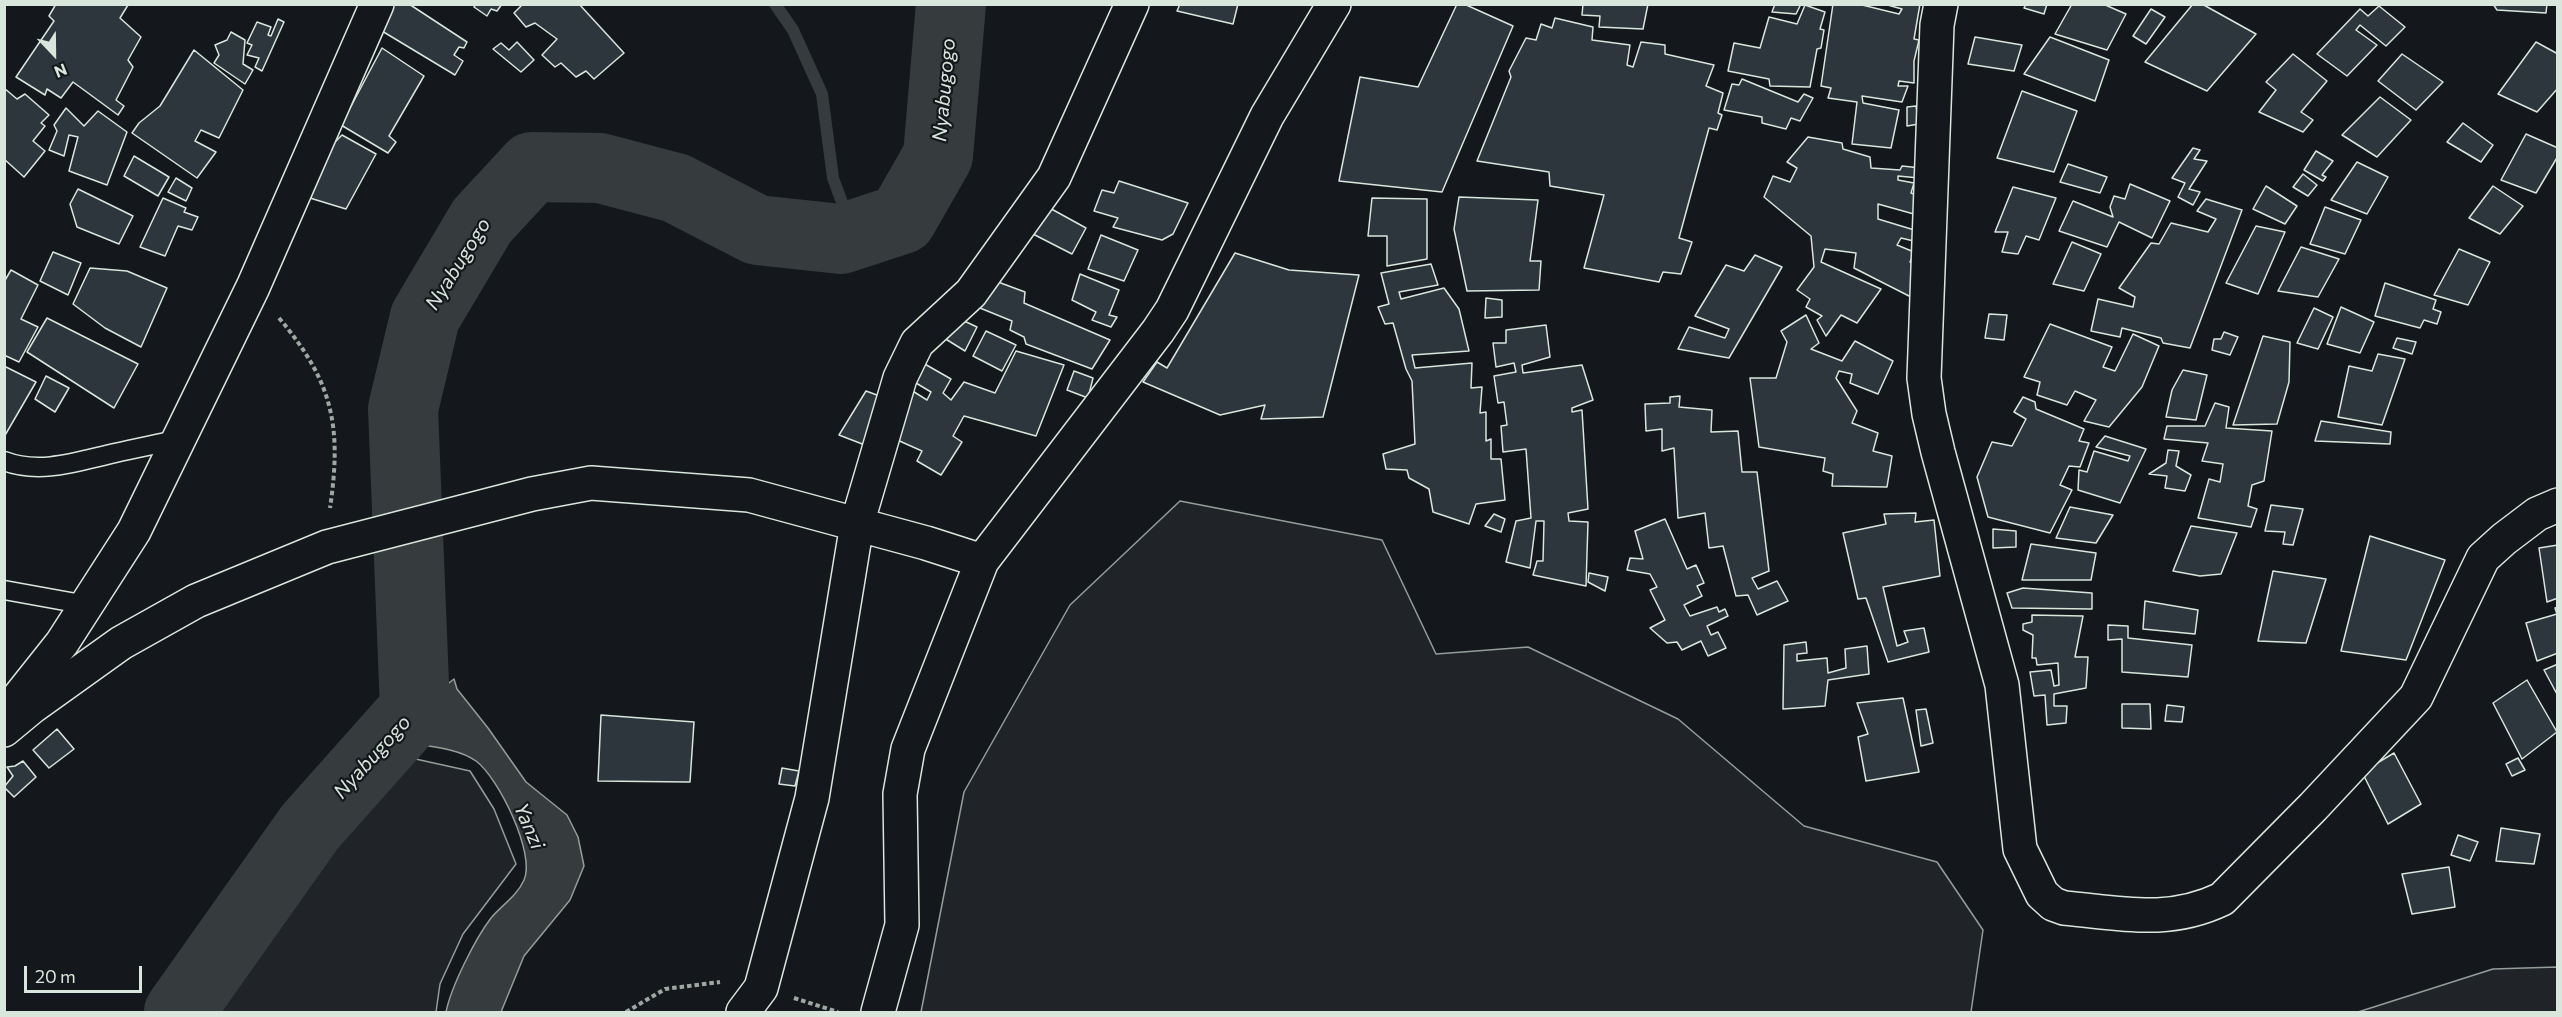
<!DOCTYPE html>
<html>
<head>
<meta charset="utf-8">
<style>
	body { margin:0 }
	#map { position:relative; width:2562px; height:1017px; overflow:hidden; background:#14181c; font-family:Commissioner,sans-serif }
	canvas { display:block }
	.frame { position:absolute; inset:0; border:6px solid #d8e6dc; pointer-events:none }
	.north { position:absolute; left:24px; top:24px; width:60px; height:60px; -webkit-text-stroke:4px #14181c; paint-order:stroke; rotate:158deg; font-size:16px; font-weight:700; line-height:24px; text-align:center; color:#d8e6dc }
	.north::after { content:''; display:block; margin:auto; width:21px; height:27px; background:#d8e6dc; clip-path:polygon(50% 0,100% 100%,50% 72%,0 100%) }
	.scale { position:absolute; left:24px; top:966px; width:118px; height:27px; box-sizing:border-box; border:3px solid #d8e6dc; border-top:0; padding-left:8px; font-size:18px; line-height:21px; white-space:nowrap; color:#d8e6dc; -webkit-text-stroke:4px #14181c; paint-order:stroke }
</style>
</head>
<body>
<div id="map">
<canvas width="2562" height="1017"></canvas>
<div class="frame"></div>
<div class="north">N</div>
<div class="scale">20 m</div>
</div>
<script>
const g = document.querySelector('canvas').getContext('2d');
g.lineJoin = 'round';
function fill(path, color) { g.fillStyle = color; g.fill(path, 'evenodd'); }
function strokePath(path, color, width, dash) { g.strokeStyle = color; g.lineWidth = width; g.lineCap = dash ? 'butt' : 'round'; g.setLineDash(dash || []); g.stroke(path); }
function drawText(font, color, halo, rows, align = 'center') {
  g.font = font + ' Commissioner,sans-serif'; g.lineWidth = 4.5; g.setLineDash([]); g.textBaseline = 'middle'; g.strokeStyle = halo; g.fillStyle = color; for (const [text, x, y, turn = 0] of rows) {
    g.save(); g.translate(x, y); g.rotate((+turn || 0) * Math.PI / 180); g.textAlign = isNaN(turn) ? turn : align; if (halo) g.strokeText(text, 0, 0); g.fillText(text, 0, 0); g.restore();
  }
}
const green = new Path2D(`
	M 1180,501 L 1382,540 L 1436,654 L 1528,647 L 1678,719 L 1804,826 L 1937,862 L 1983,930 L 1971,1012 L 921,1012 L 964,792 L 1070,605 Z
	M 393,754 L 470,771 L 494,809 L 516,864 L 463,934 L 440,984 L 436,1012 L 195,1012 L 342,807 Z
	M 2557,967 L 2557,1012 L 2358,1012 L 2493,969 Z`);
const water = new Path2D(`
	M 454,679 L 457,689 L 488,728 L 526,782 L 567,815 L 578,837 L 584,866 L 570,900 L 524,956 L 501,1012 L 446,1012 C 451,987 475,939 491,918 C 502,905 517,896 524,880 C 536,854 498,777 476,761 C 459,749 434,747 415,744 L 415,709 Z`);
const stream = new Path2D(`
	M 775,4 L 793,30 L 822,94 L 833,178 L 854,235`);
const river = new Path2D(`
	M 179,1012 L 310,827 L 415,709 L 403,409 L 425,317 L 482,221 L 532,167 L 600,168 L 676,188 L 757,230 L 841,239 L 902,219 L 938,156 L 951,4`);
const building = new Path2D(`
	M 56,4 L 128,5 L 120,18 L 141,37 L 128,60 L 133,67 L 116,100 L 124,106 L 118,115 L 73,82 L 61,98 L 47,89 L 45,95 L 16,77 L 54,21 L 49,16 Z
	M 390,4 L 409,4 L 467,42 L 464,48 L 459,47 L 454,55 L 463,61 L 455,75 L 377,28 Z
	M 476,4 L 502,4 L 497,11 L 491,9 L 487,16 L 474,7 Z
	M 523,4 L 579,4 L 624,53 L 594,79 L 586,71 L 576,77 L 561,63 L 555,67 L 542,55 L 557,39 L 535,23 L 526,27 L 514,13 Z
	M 1180,4 L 1238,4 L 1233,24 L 1177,11 Z
	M 1457,4 L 1464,4 L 1513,26 L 1442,192 L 1339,181 L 1360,77 L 1418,87 Z
	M 1583,4 L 1648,4 L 1643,29 L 1599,27 L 1600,16 L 1582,15 Z
	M 1775,4 L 1801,4 L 1796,14 L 1772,12 Z
	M 1833,4 L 1858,4 L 1899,14 L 1902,9 L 1884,4 L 1920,4 L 1914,39 L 1919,40 L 1914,61 L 1914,83 L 1899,81 L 1898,86 L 1908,86 L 1902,102 L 1862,96 L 1863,103 L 1899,110 L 1891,148 L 1852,144 L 1857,102 L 1828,98 L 1831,88 L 1821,86 Z
	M 2026,4 L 2047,4 L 2044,14 L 2024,8 Z
	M 2072,4 L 2103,4 L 2126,14 L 2107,50 L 2055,34 Z
	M 2193,4 L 2202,4 L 2256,34 L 2207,91 L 2145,62 Z
	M 2493,4 L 2547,4 L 2546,13 L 2497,10 Z
	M 1805,5 L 1825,12 L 1820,29 L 1824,30 L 1821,48 L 1817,49 L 1810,87 L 1770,86 L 1769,79 L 1728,71 L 1734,43 L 1760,48 L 1769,17 L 1797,24 Z
	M 2379,6 L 2405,27 L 2386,46 L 2360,25 L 2356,30 L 2377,45 L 2347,76 L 2317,54 L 2360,9 L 2368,16 Z
	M 2151,9 L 2165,17 L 2146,44 L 2133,36 Z
	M 1555,18 L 1593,27 L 1592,40 L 1630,45 L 1627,65 L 1633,67 L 1641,42 L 1665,45 L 1665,54 L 1714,65 L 1706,86 L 1723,93 L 1718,113 L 1722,115 L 1717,130 L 1709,128 L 1679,238 L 1692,242 L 1681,274 L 1663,272 L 1659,282 L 1584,268 L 1604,195 L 1550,186 L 1549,172 L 1477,161 L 1511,77 L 1509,71 L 1526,38 L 1536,40 L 1541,24 L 1552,28 Z
	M 278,19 L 284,22 L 262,71 L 255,67 L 259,58 L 247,55 L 252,45 L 247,43 L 257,22 L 271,27 L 268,35 L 271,36 Z
	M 231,32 L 245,40 L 243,64 L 253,70 L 245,84 L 214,63 L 219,55 L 215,45 L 227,40 Z
	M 1975,37 L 2022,45 L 2014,71 L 1968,64 Z
	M 2050,37 L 2109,60 L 2095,101 L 2024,74 Z
	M 517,42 L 534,60 L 521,72 L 493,49 L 501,43 L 509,50 Z
	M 2536,42 L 2558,54 L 2558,88 L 2537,112 L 2498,94 Z
	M 382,48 L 424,76 L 389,136 L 396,142 L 388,153 L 341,125 Z
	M 194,50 L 243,90 L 219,138 L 201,130 L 195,141 L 216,152 L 197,178 L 132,133 L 139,123 L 160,106 Z
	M 2293,54 L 2327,81 L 2301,112 L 2313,120 L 2303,132 L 2259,112 L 2276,90 L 2266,82 Z
	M 2402,54 L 2443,82 L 2416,110 L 2378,81 Z
	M 1742,79 L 1798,102 L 1804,94 L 1813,98 L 1800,121 L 1791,118 L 1786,129 L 1762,123 L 1762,117 L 1724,110 L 1732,84 L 1739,85 Z
	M 4,88 L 17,99 L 25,94 L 49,115 L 41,123 L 45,126 L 33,141 L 45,151 L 24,177 L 4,159 Z
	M 2022,91 L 2077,111 L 2054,172 L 1997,158 Z
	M 2380,97 L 2411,120 L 2377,157 L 2342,135 Z
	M 1916,106 L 1919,124 L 1907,126 L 1907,107 Z
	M 66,108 L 84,126 L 98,111 L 127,132 L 107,185 L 69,171 L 78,137 L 69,135 L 64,156 L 49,150 L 57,131 L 54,125 Z
	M 2463,123 L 2493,145 L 2481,162 L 2447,142 Z
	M 2526,134 L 2558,148 L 2558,156 L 2536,193 L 2501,180 Z
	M 342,135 L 376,154 L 346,209 L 300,195 L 327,137 L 336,141 Z
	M 1808,137 L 1842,143 L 1843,149 L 1870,157 L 1871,168 L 1900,170 L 1902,166 L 1921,168 L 1919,178 L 1898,176 L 1898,180 L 1914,183 L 1911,193 L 1922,197 L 1921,216 L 1878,204 L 1878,219 L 1921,232 L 1918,242 L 1901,238 L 1897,245 L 1914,252 L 1910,262 L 1917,265 L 1911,297 L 1854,268 L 1856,253 L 1825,249 L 1821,262 L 1881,289 L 1857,323 L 1841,315 L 1826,336 L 1817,320 L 1822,316 L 1806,307 L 1810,299 L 1797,290 L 1814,267 L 1811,236 L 1764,197 L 1773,176 L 1790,182 L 1797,168 L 1787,162 Z
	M 2193,148 L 2200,150 L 2194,159 L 2207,161 L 2189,189 L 2200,192 L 2193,205 L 2178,197 L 2185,183 L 2172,178 Z
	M 2316,151 L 2333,161 L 2322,175 L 2326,177 L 2323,181 L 2304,170 Z
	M 134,156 L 169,177 L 158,196 L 124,176 Z
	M 2357,162 L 2388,177 L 2367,214 L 2331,200 Z
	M 2068,164 L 2107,177 L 2100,193 L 2060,182 Z
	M 2303,174 L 2317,185 L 2308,196 L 2293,187 Z
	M 176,178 L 192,188 L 186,201 L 168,192 Z
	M 1119,181 L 1188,203 L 1173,234 L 1162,240 L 1113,227 L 1118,218 L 1094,211 L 1102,190 L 1114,193 Z
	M 2130,184 L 2170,201 L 2152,238 L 2119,222 L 2107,247 L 2059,231 L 2073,201 L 2113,217 L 2110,207 L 2114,196 L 2125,199 Z
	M 2266,186 L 2297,206 L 2285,224 L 2253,209 Z
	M 2493,186 L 2523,206 L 2500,234 L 2469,218 Z
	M 2013,187 L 2056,198 L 2039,240 L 2026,236 L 2018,254 L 2002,252 L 2008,232 L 1995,232 Z
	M 78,189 L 133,216 L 119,244 L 77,227 L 70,204 Z
	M 1459,197 L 1538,200 L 1530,261 L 1541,261 L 1539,290 L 1467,291 L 1454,229 Z
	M 163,198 L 186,208 L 184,212 L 198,217 L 192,230 L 178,226 L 165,256 L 140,247 Z
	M 1372,198 L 1427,199 L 1427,259 L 1387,266 L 1387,236 L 1368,236 Z
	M 2206,199 L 2242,210 L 2190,348 L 2163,343 L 2161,338 L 2122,328 L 2120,337 L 2091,331 L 2098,299 L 2133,307 L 2135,297 L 2119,288 L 2151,243 L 2159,244 L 2171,223 L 2208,232 L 2216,219 L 2197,211 Z
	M 1046,206 L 1086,228 L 1072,254 L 1031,233 Z
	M 2325,207 L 2361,220 L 2345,254 L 2310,244 Z
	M 2256,226 L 2285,232 L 2258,294 L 2226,283 Z
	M 1101,235 L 1138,250 L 1124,281 L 1088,269 Z
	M 2072,242 L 2101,254 L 2084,291 L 2053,284 Z
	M 2301,247 L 2339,259 L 2318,297 L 2278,291 Z
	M 2459,249 L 2490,262 L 2468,305 L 2434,295 Z
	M 53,252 L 81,263 L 68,295 L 40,281 Z
	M 1235,253 L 1289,270 L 1359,275 L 1323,417 L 1261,419 L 1265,405 L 1220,415 L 1143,382 L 1157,362 L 1167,368 Z
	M 1755,255 L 1782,267 L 1729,358 L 1678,349 L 1689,327 L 1725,338 L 1729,329 L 1695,316 L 1726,265 L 1744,271 Z
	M 1431,264 L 1438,285 L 1399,292 L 1401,299 L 1444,288 L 1459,309 L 1469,351 L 1412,355 L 1415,368 L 1472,363 L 1471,388 L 1482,387 L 1480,413 L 1486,412 L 1486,441 L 1491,439 L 1491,459 L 1501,459 L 1505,500 L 1476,504 L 1469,524 L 1433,512 L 1429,489 L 1409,478 L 1407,470 L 1386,469 L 1383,454 L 1415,444 L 1412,381 L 1406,369 L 1393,323 L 1385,324 L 1378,307 L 1389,304 L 1381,273 Z
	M 90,268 L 127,271 L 167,288 L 141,347 L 105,328 L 73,304 Z
	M 11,270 L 38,285 L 21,319 L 38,327 L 19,362 L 4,355 L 4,282 Z
	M 1080,274 L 1119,290 L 1109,315 L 1117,317 L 1111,327 L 1092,320 L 1096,312 L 1072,300 Z
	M 990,279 L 1025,292 L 1024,303 L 1110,340 L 1092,369 L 1026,344 L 1024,337 L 1010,330 L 1012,321 L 975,306 Z
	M 2385,283 L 2436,300 L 2433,309 L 2441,312 L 2437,324 L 2424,320 L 2420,328 L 2375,316 Z
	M 1486,298 L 1502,300 L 1502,317 L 1485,318 Z
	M 2341,307 L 2374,322 L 2360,353 L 2327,344 Z
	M 2314,308 L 2333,317 L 2318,349 L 2297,343 Z
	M 947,313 L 977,327 L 965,351 L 936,333 Z
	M 1989,314 L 2007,315 L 2004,340 L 1985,338 Z
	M 1806,315 L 1819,343 L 1811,349 L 1842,361 L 1855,341 L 1893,361 L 1878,394 L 1850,383 L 1852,374 L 1839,371 L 1836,378 L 1857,411 L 1852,423 L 1878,433 L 1873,451 L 1892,456 L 1887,487 L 1832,486 L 1833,474 L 1823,471 L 1825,458 L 1759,447 L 1750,378 L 1776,378 L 1787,342 L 1781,331 Z
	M 47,318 L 138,364 L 114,408 L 27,352 Z
	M 2050,324 L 2112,347 L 2103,367 L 2115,371 L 2133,334 L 2159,346 L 2142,387 L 2109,427 L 2084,421 L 2096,400 L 2075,391 L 2067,405 L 2037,395 L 2040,382 L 2024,377 Z
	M 1546,325 L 1550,357 L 1522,365 L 1523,373 L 1582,365 L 1593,400 L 1572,408 L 1572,412 L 1582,410 L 1588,509 L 1568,513 L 1569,521 L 1588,522 L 1586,586 L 1533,575 L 1537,561 L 1543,561 L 1544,521 L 1536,521 L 1530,568 L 1506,562 L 1516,521 L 1531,518 L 1526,449 L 1503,452 L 1501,426 L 1507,425 L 1504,402 L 1498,403 L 1494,376 L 1516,372 L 1514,363 L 1496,367 L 1493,343 L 1506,343 L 1506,330 Z
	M 986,331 L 1016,345 L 1002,371 L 973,356 Z
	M 2224,332 L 2238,337 L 2230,355 L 2212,350 L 2214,339 L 2221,339 Z
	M 2263,336 L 2290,342 L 2289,382 L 2277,424 L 2233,425 Z
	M 2397,338 L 2416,342 L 2412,354 L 2393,348 Z
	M 1016,351 L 1064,365 L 1036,436 L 964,416 L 953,436 L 962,442 L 941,475 L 917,461 L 922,451 L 877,431 L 870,447 L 839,435 L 866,391 L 899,403 L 911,390 L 927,400 L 931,392 L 911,380 L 923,363 L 951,379 L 943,393 L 951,400 L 964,382 L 995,393 Z
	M 2378,354 L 2405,359 L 2382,425 L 2338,417 L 2349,366 L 2372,371 Z
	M 4,366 L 36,382 L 4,437 Z
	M 2183,370 L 2207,375 L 2196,420 L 2166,417 L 2172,390 Z
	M 1074,371 L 1093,378 L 1088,398 L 1067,390 Z
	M 46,376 L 69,388 L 55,412 L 35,399 Z
	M 1680,396 L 1679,407 L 1712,410 L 1711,432 L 1738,431 L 1742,472 L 1757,472 L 1769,571 L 1752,578 L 1758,589 L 1777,581 L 1788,601 L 1757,615 L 1748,595 L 1736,596 L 1723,546 L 1709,548 L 1705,513 L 1678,518 L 1674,448 L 1662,451 L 1662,429 L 1646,431 L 1645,404 L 1670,403 L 1670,397 Z
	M 2023,397 L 2035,402 L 2036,409 L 2084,429 L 2079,441 L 2089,443 L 2080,467 L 2069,466 L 2060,485 L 2072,490 L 2050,533 L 1988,517 L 1977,477 L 1992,442 L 2012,446 L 2026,419 L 2014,412 Z
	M 2215,403 L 2229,407 L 2226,428 L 2272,431 L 2264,481 L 2252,485 L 2248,506 L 2257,509 L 2251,527 L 2198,518 L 2209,479 L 2220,482 L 2223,464 L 2202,461 L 2208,443 L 2164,439 L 2167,426 L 2205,426 Z
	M 2321,421 L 2391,432 L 2390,444 L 2315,441 Z
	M 2105,436 L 2146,449 L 2120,503 L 2078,490 L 2079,470 L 2087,472 L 2094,451 L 2128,461 L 2130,456 L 2096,447 Z
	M 2168,450 L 2179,451 L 2176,466 L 2191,475 L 2185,491 L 2165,488 L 2167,476 L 2149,474 L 2166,463 Z
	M 2271,505 L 2303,509 L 2293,545 L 2283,544 L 2285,532 L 2265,531 Z
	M 2070,507 L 2113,515 L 2096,543 L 2056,538 Z
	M 1916,513 L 1915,522 L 1934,520 L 1940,576 L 1883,587 L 1897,646 L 1908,642 L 1904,631 L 1924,628 L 1929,652 L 1888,662 L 1866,598 L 1858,599 L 1843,533 L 1886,524 L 1884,514 Z
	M 1494,514 L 1505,519 L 1501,532 L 1485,526 Z
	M 1665,519 L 1687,569 L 1696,565 L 1704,583 L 1697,586 L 1702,596 L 1684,605 L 1690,616 L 1717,607 L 1719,612 L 1725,609 L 1728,616 L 1707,626 L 1711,635 L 1718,632 L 1726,648 L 1708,656 L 1701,641 L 1682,650 L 1677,642 L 1667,643 L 1650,628 L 1665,620 L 1650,590 L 1657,587 L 1650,574 L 1627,570 L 1630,558 L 1643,559 L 1635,531 Z
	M 2191,526 L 2237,533 L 2221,574 L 2200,576 L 2173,571 Z
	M 1993,529 L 2016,531 L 2016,547 L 1993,548 Z
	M 2370,536 L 2445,560 L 2406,660 L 2341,651 Z
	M 2031,544 L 2096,553 L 2091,580 L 2022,580 Z
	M 2558,545 L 2558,598 L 2547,602 L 2539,548 Z
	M 2273,571 L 2326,579 L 2306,643 L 2258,641 Z
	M 1589,573 L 1608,577 L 1605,591 L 1588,582 Z
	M 2023,588 L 2092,593 L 2092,609 L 2012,608 L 2007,593 Z
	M 2145,601 L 2198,610 L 2195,634 L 2143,629 Z
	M 2558,607 L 2558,653 L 2537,661 L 2526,623 L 2557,614 L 2555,608 Z
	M 2032,615 L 2083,616 L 2075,657 L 2088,657 L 2086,688 L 2054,694 L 2054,706 L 2067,706 L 2066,723 L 2047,725 L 2045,695 L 2034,696 L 2030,672 L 2051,670 L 2054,686 L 2059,685 L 2058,663 L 2037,665 L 2036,658 L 2032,658 L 2033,635 L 2023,630 L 2023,624 L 2032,622 Z
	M 2108,625 L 2128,626 L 2128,638 L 2192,645 L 2188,677 L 2122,672 L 2122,639 L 2108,640 Z
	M 1806,642 L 1807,653 L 1797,654 L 1797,661 L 1827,658 L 1828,673 L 1846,668 L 1845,649 L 1867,646 L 1869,674 L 1828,680 L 1825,706 L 1783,709 L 1784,645 Z
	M 2558,664 L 2558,696 L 2544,670 Z
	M 2527,680 L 2557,732 L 2522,759 L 2493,703 Z
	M 1903,698 L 1919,772 L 1866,781 L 1858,737 L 1868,734 L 1857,703 Z
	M 2122,704 L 2150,704 L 2151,729 L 2122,728 Z
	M 2167,705 L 2184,707 L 2182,722 L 2165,721 Z
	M 1926,709 L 1933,743 L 1921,746 L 1916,710 Z
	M 601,715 L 694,722 L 690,782 L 598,781 Z
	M 57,729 L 74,749 L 49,768 L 33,750 Z
	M 2394,753 L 2421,804 L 2388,824 L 2362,772 Z
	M 2518,758 L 2525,770 L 2512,776 L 2506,764 Z
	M 23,761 L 36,777 L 14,797 L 4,787 L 13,776 L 7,767 L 15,766 Z
	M 782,768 L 799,771 L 795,786 L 779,784 Z
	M 2501,828 L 2540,834 L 2534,864 L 2496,861 Z
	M 2458,835 L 2478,842 L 2470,861 L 2451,855 Z
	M 2449,867 L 2455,907 L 2412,914 L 2402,874 Z`);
const path = new Path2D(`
	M 279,318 C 333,382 342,426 330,508
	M 794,998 L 838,1012
	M 626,1012 L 665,989 L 720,982`);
const service = new Path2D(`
	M 4,461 C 41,475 79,461 115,453 C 137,448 158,444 180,439
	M 4,590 L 87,605`);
const minor = new Path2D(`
	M 1941,4 L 1937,25 L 1924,378 L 1929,414 L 1938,452 L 2002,685 L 2020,849 L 2042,894 L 2053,904 L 2064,908 C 2121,913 2168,925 2222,899 L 2313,807 L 2416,697 L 2483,558 L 2504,539 L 2537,514 L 2558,505
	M 4,730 L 33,706 L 121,643 L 196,601 L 327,547 L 532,494 L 591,483 L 749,495 L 926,543 L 982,561
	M 743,1012 L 761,988 L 812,798 L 857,524 L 900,378 L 917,343 L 971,293 L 1054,177 L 1132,4
	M 878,1012 L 902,925 L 900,794 L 908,749 L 982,561 L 1158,331 L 1172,310 L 1267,116 L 1334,4`);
const trunk = new Path2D(`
	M 4,716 L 62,643 L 134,531 L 253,287 L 377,4`);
const waterNames = [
	["Nyabugogo",944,90,-85],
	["Nyabugogo",458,264,-58],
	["Nyabugogo",372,757,-48],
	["Yanzi",529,826,67]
];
fill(green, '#202428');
strokePath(green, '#939e99', 1.5);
fill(water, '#363b3e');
strokePath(water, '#939e99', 1.5);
strokePath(stream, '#363b3e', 12);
strokePath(river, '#363b3e', 70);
fill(building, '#2c363c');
strokePath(building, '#d8e6dc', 1.5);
strokePath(service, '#d8e6dc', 21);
strokePath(minor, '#d8e6dc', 36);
strokePath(trunk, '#d8e6dc', 36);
strokePath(path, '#9da8a2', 4, [4.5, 3]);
strokePath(service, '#14181c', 18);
strokePath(minor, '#14181c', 33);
strokePath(trunk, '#14181c', 33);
drawText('italic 20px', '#d8e6dc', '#14181c', waterNames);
</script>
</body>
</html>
